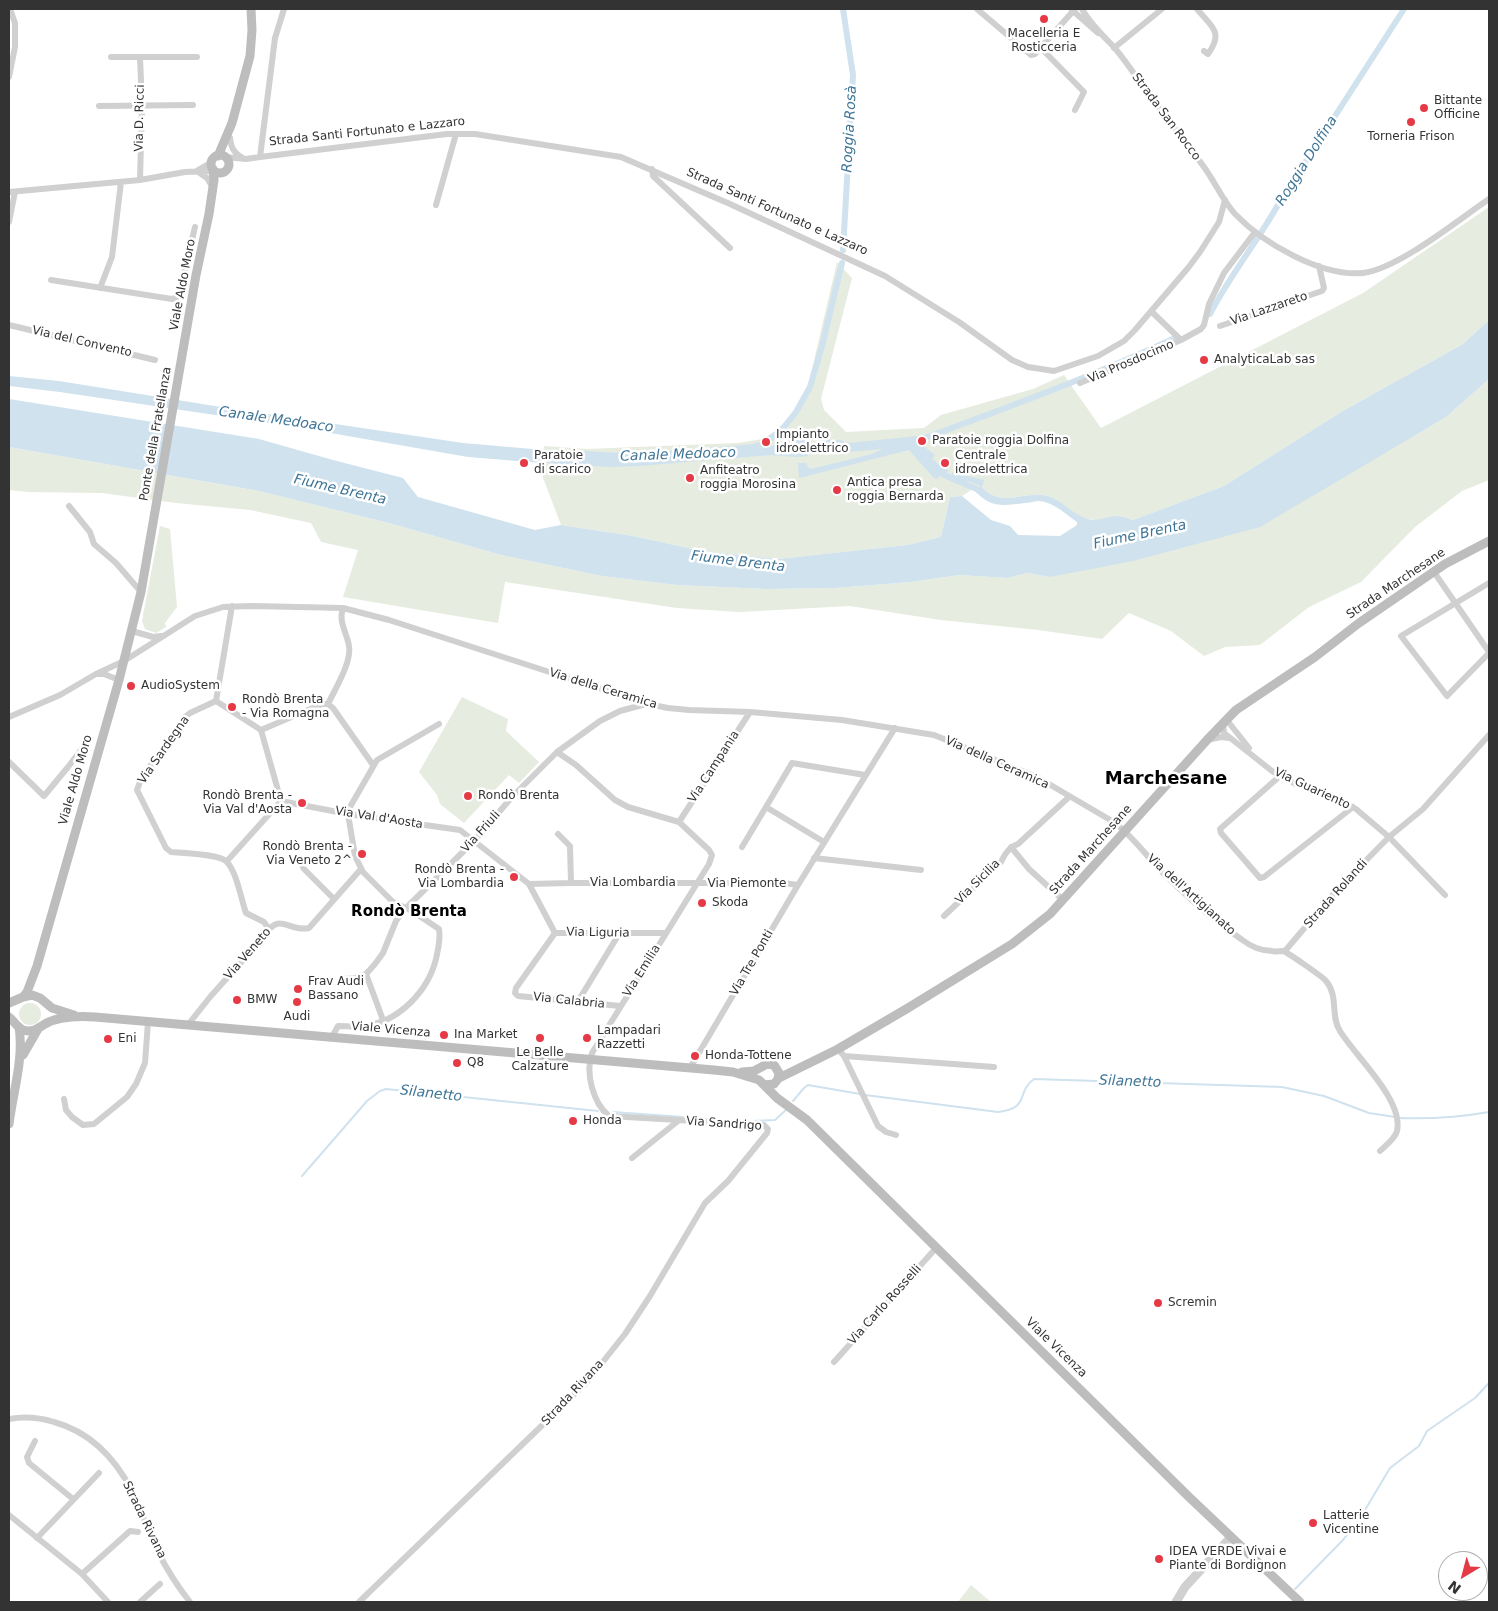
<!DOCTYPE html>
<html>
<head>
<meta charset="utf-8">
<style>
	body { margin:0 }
	#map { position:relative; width:1498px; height:1611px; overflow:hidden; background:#fff; font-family:"DejaVu Sans",sans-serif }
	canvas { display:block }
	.frame { position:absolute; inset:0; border:10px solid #333; pointer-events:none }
	.north { position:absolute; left:1438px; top:1551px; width:50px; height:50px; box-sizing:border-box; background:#fff; border:1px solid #adadad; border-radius:50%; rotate:217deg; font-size:14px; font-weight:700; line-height:20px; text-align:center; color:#333 }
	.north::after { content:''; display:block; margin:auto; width:18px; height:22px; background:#e63946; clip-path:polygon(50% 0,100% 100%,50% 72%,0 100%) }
</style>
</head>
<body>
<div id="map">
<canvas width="1498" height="1611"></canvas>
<div class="frame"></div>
<div class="north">N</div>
</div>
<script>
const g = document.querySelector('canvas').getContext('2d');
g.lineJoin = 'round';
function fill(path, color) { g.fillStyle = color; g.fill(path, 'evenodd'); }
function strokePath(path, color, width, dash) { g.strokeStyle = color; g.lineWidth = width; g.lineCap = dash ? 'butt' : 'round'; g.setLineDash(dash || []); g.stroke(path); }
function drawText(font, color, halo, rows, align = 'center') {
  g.font = font + ' "DejaVu Sans",sans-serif'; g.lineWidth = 5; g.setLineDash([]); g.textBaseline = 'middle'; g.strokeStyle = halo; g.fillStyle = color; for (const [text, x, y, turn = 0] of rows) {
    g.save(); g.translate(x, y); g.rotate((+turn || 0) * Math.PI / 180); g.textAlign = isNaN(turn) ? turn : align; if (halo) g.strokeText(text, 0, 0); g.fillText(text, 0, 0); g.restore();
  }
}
const green = new Path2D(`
	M 1489,207 L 1489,320 L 1463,344 L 1341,412 L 1224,486 L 1133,520 C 1129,519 1123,516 1118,516 C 1113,516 1108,519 1103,520 C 1098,521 1092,519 1088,519 C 1074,517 1062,500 1048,496 C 1023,490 1002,509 982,487 L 973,489 L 962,496 L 950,497 L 941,537 L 907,545 L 778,559 L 702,551 L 633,536 L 561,525 L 539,467 L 539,465 L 542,464 L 544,446 L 587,449 L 738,443 L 762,439 L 777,430 L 793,413 L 808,386 L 837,262 L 852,278 L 821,399 L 824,410 L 846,432 L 924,428 L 941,415 L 1033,389 L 1064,375 L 1101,428 L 1363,293 Z
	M 1489,379 L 1489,480 L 1462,491 L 1415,527 L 1361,582 L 1309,607 L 1260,645 L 1225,647 L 1204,656 L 1171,631 L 1129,613 L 1102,639 L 1038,630 L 941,620 L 850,606 L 739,612 L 677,608 L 505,582 L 498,623 L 343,597 L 358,550 L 321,542 L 311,523 L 250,510 L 176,503 L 102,493 L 28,492 L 9,490 L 9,447 L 259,491 L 389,523 L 501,555 L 602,576 L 677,585 L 766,589 L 835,588 L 911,582 L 959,575 L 1008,578 L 1027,573 L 1050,577 L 1362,466 L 1446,417 Z
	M 160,526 L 170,529 L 177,607 L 165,623 L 166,627 L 156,633 L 145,629 L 142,621 Z
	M 462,697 L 508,719 L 506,731 L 539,762 L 519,783 L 509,775 L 464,823 L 440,804 L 437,795 L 419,772 Z
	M19 1014a11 11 0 1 1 22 0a11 11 0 1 1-22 0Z
	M 971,1585 L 991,1602 L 958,1602 Z`);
const water = new Path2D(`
	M 1489,320 L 1489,379 L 1446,417 L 1260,527 L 1133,561 L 1050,577 L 1027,573 L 1008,578 L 959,575 L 911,582 L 835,588 L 766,589 L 677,585 L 602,576 L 501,555 L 389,523 L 259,491 L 9,447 L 9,399 L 259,439 L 333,460 L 403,478 L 418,497 L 535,530 L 561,525 L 633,536 L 702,551 L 778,559 L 907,545 L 941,537 L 950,497 L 962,496 L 991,520 L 1010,526 L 1018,535 L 1060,536 L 1077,525 L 1077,522 C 1067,515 1053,502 1040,501 C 1035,501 1029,503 1025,503 C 1001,506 990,508 973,489 L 981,486 L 967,481 L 959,483 L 950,477 L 955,468 L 967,476 L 984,480 L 982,487 C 1002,509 1024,490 1048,496 C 1062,500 1071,513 1085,518 C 1096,523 1107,516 1118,516 C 1123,516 1129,519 1133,520 L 1224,486 L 1341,412 L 1463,344 Z
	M 9,376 L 59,381 L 221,407 L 463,443 L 544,450 L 542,463 L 468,457 L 296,427 L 60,392 L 9,386 Z
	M 917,436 L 922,445 L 935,455 L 932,459 L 948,471 L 946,474 L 942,475 L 936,479 L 933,477 L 909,450 L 799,478 L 798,463 L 806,463 L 808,467 L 811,469 L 872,454 L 883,449 L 824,454 L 822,440 L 840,440 L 849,443 Z
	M 808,439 L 808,456 L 796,457 L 771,455 L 639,466 L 612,467 L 547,463 L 548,449 L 639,454 L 753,444 L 763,441 L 765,446 L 759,448 C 775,446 791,440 808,439 Z`);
const stream = new Path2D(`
	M 865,1095 L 998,1112 C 1031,1108 1015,1093 1034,1079 L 1282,1087 L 1324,1096 L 1369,1113 L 1395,1117
	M 793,1101 L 804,1088 L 808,1085 L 860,1094
	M 613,1112 L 683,1117
	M 1399,1118 C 1428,1119 1461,1117 1489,1112
	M 752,1121 L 775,1120 L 787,1109
	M 302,1176 L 367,1101 L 380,1091 L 386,1089 L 598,1111
	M 1295,1589 L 1343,1540 L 1362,1515 L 1390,1468 L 1419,1446 L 1427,1431 L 1475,1398 L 1489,1383`);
const canal = new Path2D(`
	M 843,250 L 853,75 L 843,9
	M 1210,314 C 1230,275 1258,241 1279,203 L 1404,9
	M 922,439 C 1006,408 1091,377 1173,339
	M 769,440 L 784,427 L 796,412 L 810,387 L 822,346 L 842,263
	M 938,469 L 944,475 L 981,491`);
const minor = new Path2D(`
	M 977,9 L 1031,55 L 1035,54 L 1075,9
	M 1082,9 C 1089,22 1102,35 1113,46 C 1127,62 1139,81 1151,98 C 1169,121 1187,143 1204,167 C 1215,182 1223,201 1235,214 C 1263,243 1321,277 1363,273 C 1398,269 1458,220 1489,199
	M 1197,9 C 1212,27 1224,32 1208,54 L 1204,51
	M 1072,10 L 1098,33
	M 1041,48 L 1084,92 L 1075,110
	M 1114,48 L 1162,9
	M 111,57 L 197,57
	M 140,57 L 142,105 L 140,180
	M 9,77 L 15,47 L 15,23 L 10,9
	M 99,106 L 193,105
	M 230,138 C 231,148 234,153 243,158
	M 225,157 L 246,159 L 260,157 L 447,134 L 475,134 L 621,157 L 730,204 L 885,276 L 959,322 L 1012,360 L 1028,367 L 1054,371 L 1098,356 L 1124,341 L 1135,330 L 1188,268 L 1200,252 L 1219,222 L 1225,200
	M 260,157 L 275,38 L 284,9
	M 652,169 L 653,176 L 730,248
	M 198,170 L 212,162
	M 197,171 L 207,178 L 213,188
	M 9,192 L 140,180 L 185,172 L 209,171 L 213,169
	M 436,205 L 456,134
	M 9,222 L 15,192
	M 51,280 L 172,299 L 177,297 L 180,292 L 195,227
	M 100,288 L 112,257 L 121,182
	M 1152,312 L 1181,340
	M 9,325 L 155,360
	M 1220,326 L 1322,291 L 1324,288 L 1319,266
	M 1080,383 L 1181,340 L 1201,329 L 1204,325 L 1209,304 L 1224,273 L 1255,232
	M 69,506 L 90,532 L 94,544 L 116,563 L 141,592
	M 1434,572 L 1489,652
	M 1489,583 L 1401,636 L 1447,696 L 1489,653
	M 132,631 L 153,637 L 161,636
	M 97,674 L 104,674 L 119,680
	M 216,701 L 190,713 L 184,718 L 141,779 L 137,790 L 166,848 L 171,852 C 183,853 220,854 227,862 C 237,873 241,899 246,913 L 264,922 L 269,929
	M 216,701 L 261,730 L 281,801
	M 216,701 L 232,606
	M 328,704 C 335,689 352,662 349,646 C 347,633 338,622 343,608
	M 328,704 L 333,708 L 373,765
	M 9,717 L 60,695 L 96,674 L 124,661 L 195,616 L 223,607 L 251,606 L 343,608 L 389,620 L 648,704 L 668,708 L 689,710 L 750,712 L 842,720 L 934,735 L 1037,777 L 1112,821 C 1129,832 1146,855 1160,870 C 1185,895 1212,919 1241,939 C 1250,946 1260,951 1272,951 C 1275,952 1279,951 1283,951 C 1287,952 1323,977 1326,981 C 1339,996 1330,1016 1340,1031 C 1355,1056 1404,1100 1397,1131 C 1395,1139 1385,1146 1380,1151
	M 1226,719 L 1249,748
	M 1223,723 L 1224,733 L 1272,771 L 1296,784 L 1329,794 L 1356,809 L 1389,837 L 1445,895
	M 261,730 L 322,704 L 328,704
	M 1207,740 L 1221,737 L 1229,738
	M 9,762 L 44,796 L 68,767 L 84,746
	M 1281,775 L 1220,829 L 1221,833 L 1260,878 L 1264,877 L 1353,807
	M 281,801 L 348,814 L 460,830 L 529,884 L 571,883 L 784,883 L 798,885
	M 766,807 L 792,763 L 865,775
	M 679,822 L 750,712
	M 558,834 L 570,846 L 571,883
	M 742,847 L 766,807 L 824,842
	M 1011,847 L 1029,869 L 1063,900
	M 814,858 L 921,870
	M 227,861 L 281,801
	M 300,861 L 304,869 L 334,899
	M 529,884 L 555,933 L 665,933
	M 944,916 L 1001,862 C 1005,854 1009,847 1018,844 L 1069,797
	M 555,933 L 516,988 L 515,993 L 518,996 L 620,1006
	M 1285,951 L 1335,892 L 1389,837 L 1423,809 L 1489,735
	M 366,974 L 383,1020
	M 343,979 L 355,978 L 366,974 L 375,964 L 383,953 L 396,921 L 405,909 L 474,841 L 512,797 L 557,752 L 600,721 L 620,711 L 646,704
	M 577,1003 L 619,934
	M 187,1026 L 210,997 L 263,938 C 280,909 287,933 309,928 L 361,869
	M 332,1037 L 338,1026 C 346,1026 356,1027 364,1026 C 399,1022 428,991 436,959 C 438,949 441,939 439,929 L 412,911 L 393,902 L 363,872 L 355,856 L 348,814 L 350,807 L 377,760 L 439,724
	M 838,1049 L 844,1056 L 994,1067
	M 844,1056 L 878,1126 L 886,1132 L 896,1135
	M 690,1068 L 798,885 L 895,728
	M 64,1099 L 66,1110 L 72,1117 L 83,1125 L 94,1124 L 127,1097 L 136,1084 L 145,1063 L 148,1022
	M 632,1158 L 678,1121
	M 834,1362 L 936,1248
	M 9,1419 C 25,1416 38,1417 54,1422 C 90,1432 115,1458 132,1491 C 142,1510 147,1531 157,1550 C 166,1568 178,1587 190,1602
	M 35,1441 L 27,1457 L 29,1463 L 73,1499
	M 9,1515 L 82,1574 L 108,1602
	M 37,1538 L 99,1473
	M 82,1574 L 130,1531 L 138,1532
	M 140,1602 L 160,1584
	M 359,1602 L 586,1383 L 625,1334 L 650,1296 L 705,1203 L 728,1181 L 767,1133 L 768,1129 L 764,1125 L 609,1116 C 593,1103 585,1073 592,1053 L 709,864 L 712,855 L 709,850 L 679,822 L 628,807 L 615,800 L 576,765 L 557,752`);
const tertiary = new Path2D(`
	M 1176,1602 L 1185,1587 L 1231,1537`);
const secondary = new Path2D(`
	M211 164a9 9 0 1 1 18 0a9 9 0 1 1-18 0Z
	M 218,156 L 232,123 L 250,56 L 252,30 L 251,9
	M 23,997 L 27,992 L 37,966 L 119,680 L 141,592 L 196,275 L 209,214 L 214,180 L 213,169
	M 9,1003 L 23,997 L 32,995 L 40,998 L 52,1008 L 74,1015
	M 9,1017 C 14,1021 17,1027 23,1030 C 33,1033 38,1028 45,1024 C 59,1016 79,1016 95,1017 L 714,1070 L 733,1072 L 759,1080 L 777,1098 L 807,1120 L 1189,1497 L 1300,1602
	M 23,1055 L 38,1029
	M 742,1072 L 754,1071 L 767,1064 L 774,1065 L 779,1073 L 778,1079 L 774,1084 L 764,1085
	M 779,1078 L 838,1049 L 908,1008 L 1012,944 L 1050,914 L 1207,740 L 1236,710 L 1315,657 L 1359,623 L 1445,564 L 1489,541
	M 9,1124 C 13,1092 24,1059 19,1027`);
const markers = [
	[1044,19,5,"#e63946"],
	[1424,108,5,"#e63946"],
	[1411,122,5,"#e63946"],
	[1204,360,5,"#e63946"],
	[922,441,5,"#e63946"],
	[766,442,5,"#e63946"],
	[524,463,5,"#e63946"],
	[945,463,5,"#e63946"],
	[690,478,5,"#e63946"],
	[837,490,5,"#e63946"],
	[131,686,5,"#e63946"],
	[232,707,5,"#e63946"],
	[468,796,5,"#e63946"],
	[302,803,5,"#e63946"],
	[362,854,5,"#e63946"],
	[514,877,5,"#e63946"],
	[702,903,5,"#e63946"],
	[298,989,5,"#e63946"],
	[237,1000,5,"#e63946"],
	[297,1002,5,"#e63946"],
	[444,1035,5,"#e63946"],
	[540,1038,5,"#e63946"],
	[587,1038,5,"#e63946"],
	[108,1039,5,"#e63946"],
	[695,1056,5,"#e63946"],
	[457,1063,5,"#e63946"],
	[573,1121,5,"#e63946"],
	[1158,1303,5,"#e63946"],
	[1313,1523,5,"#e63946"],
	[1159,1559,5,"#e63946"]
];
const poiNames = [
	["Macelleria E",1044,34,"center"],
	["Rosticceria",1044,48,"center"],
	["Bittante",1434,101],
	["Officine",1434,115],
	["Torneria Frison",1411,137,"center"],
	["AnalyticaLab sas",1214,360],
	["Impianto",776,435],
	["idroelettrico",776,449],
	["Paratoie roggia Dolfina",932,441],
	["Paratoie",534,456],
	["di scarico",534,470],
	["Centrale",955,456],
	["idroelettrica",955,470],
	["Anfiteatro",700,471],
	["roggia Morosina",700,485],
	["Antica presa",847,483],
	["roggia Bernarda",847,497],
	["AudioSystem",141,686],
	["Rondò Brenta",242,700],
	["- Via Romagna",242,714],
	["Rondò Brenta -",292,796,"right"],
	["Via Val d'Aosta",292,810,"right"],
	["Rondò Brenta",478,796],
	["Rondò Brenta -",352,847,"right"],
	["Via Veneto 2^",352,861,"right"],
	["Rondò Brenta -",504,870,"right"],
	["Via Lombardia",504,884,"right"],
	["Skoda",712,903],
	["Frav Audi",308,982],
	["Bassano",308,996],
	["BMW",247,1000],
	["Audi",297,1017,"center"],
	["Lampadari",597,1031],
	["Razzetti",597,1045],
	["Ina Market",454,1035],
	["Eni",118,1039],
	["Le Belle",540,1053,"center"],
	["Calzature",540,1067,"center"],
	["Honda-Tottene",705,1056],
	["Q8",467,1063],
	["Honda",583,1121],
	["Scremin",1168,1303],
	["Latterie",1323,1516],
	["Vicentine",1323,1530],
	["IDEA VERDE Vivai e",1169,1552],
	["Piante di Bordignon",1169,1566]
];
const streetNames = [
	["Strada San Rocco",1166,117,53],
	["Via D. Ricci",140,118,-89],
	["Strada Santi Fortunato e Lazzaro",367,132,-6],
	["Strada Santi Fortunato e Lazzaro",777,212,24],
	["Viale Aldo Moro",183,285,-79],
	["Via Lazzareto",1269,309,-19],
	["Via del Convento",82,342,13],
	["Via Prosdocimo",1131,362,-23],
	["Ponte della Fratellanza",156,434,-80],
	["Strada Marchesane",1396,584,-34],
	["Via della Ceramica",603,689,17],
	["Via Sardegna",164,750,-55],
	["Via della Ceramica",997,763,24],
	["Via Campania",714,767,-57],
	["Viale Aldo Moro",76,780,-74],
	["Via Guariento",1312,789,25],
	["Via Val d'Aosta",379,818,9],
	["Via Friuli",481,832,-48],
	["Strada Marchesane",1091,850,-48],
	["Via Sicilia",978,882,-45],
	["Via Lombardia",633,883],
	["Via Piemonte",747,884],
	["Strada Rolandi",1336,894,-48],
	["Via dell'Artigianato",1191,895,42],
	["Via Liguria",598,933,1],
	["Via Veneto",248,954,-49],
	["Via Tre Ponti",752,963,-60],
	["Via Emilia",642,971,-58],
	["Via Calabria",569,1001,6],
	["Viale Vicenza",391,1030,5],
	["Via Sandrigo",724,1124,4],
	["Via Carlo Rosselli",885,1305,-48],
	["Viale Vicenza",1056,1348,44],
	["Strada Rivana",573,1393,-47],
	["Strada Rivana",144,1520,64]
];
const waterNames = [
	["Roggia Rosà",850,129,-87],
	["Roggia Dolfina",1307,161,-58],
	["Canale Medoaco",276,420,8],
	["Canale Medoaco",678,455,-2],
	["Fiume Brenta",340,490,13],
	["Fiume Brenta",1140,535,-12],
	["Fiume Brenta",738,562,7],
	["Silanetto",1130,1082,2],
	["Silanetto",431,1094,6]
];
const quarterNames = [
	["Rondò Brenta",409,912]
];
const districtNames = [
	["Marchesane",1166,779]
];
fill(green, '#e6ecdf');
fill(water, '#cfe2ee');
strokePath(stream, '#cfe2ee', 2);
strokePath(canal, '#cfe2ee', 6);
strokePath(minor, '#d0d0d0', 6);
strokePath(tertiary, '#d0d0d0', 9);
strokePath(secondary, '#bdbdbd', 9);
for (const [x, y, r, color] of markers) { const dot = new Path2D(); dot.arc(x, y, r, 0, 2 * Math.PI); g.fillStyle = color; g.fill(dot); strokePath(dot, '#fff', 2); }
drawText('12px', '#333', '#fff', poiNames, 'left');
drawText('12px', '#333', '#fff', streetNames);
drawText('italic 14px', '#3f7597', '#fff', waterNames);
drawText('bold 15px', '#000', '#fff', quarterNames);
drawText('bold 18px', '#000', '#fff', districtNames);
</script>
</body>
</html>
